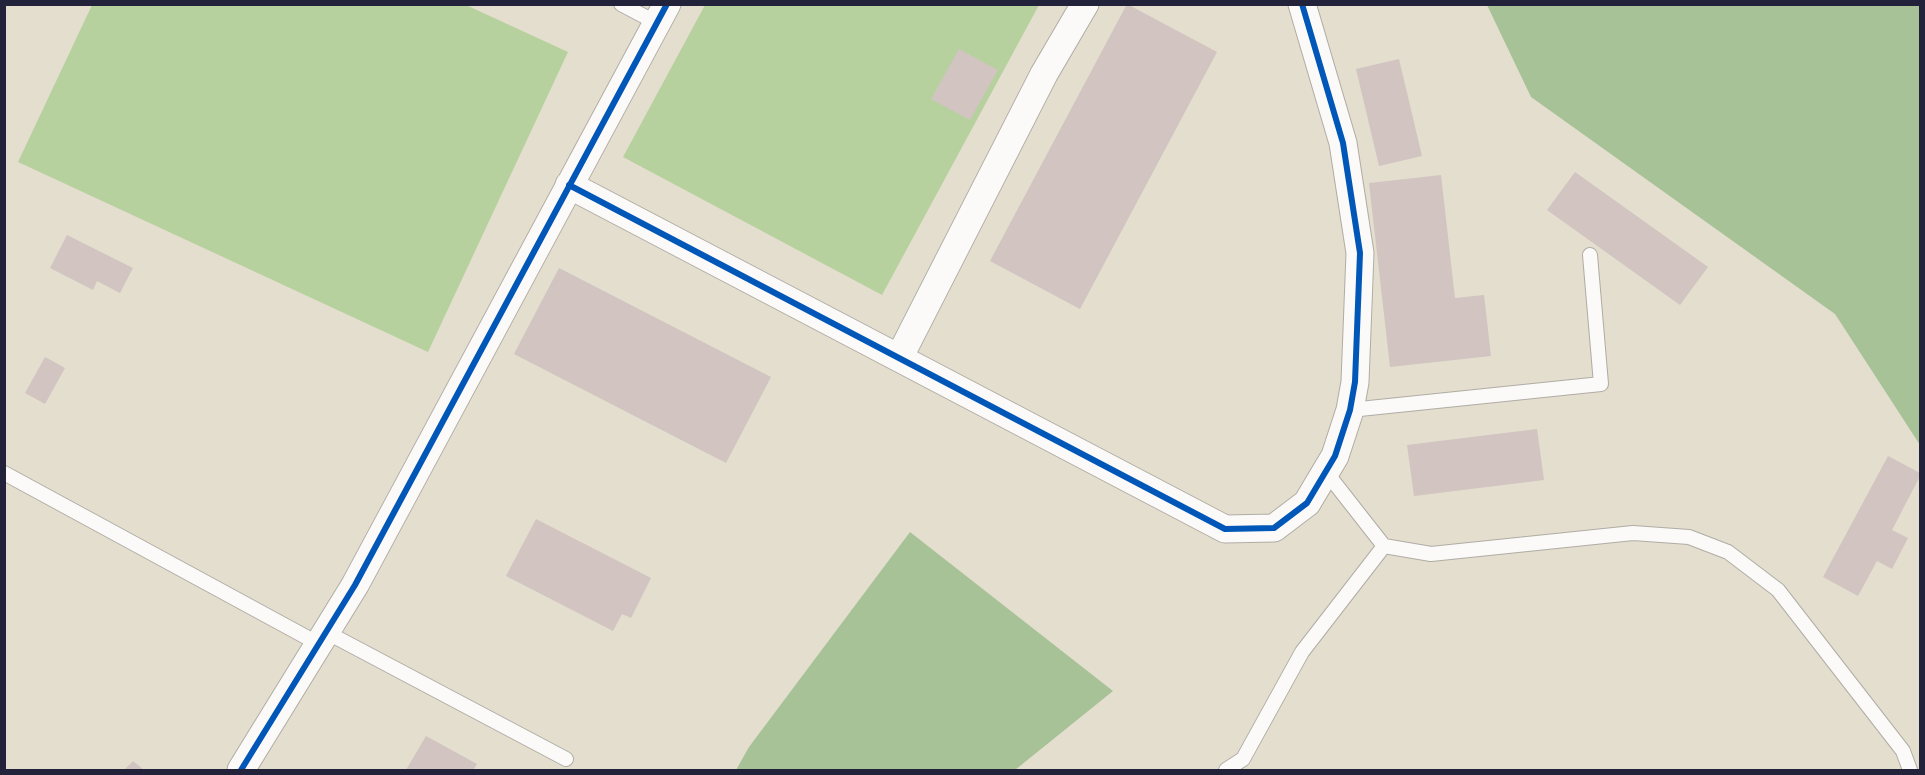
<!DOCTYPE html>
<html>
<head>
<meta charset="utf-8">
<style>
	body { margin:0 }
	#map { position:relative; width:1925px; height:775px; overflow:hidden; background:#e4dece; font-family:Mali,sans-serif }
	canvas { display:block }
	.frame { position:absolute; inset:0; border:6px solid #22223b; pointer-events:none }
</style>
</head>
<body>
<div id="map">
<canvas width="1925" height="775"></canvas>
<div class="frame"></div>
</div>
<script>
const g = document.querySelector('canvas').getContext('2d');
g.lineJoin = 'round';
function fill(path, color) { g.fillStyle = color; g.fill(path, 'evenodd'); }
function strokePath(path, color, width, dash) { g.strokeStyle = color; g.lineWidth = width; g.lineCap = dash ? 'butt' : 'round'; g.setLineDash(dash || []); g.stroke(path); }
const green = new Path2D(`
	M 92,5 L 466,5 L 568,52 L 428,352 L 18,162 Z
	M 705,5 L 1039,5 L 882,295 L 623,157 Z`);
const forest = new Path2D(`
	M 1487,5 L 1920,5 L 1920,445 L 1835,314 L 1531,97 Z
	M 910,532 L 1113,691 L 1015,770 L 736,770 L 749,747 Z`);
const building = new Path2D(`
	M 1127,4 L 1217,52 L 1080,309 L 990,261 Z
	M 959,49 L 998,70 L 970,120 L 931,99 Z
	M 1399,59 L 1422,156 L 1379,166 L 1356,69 Z
	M 1575,172 L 1708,267 L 1680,305 L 1547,210 Z
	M 1441,175 L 1455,298 L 1484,295 L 1491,356 L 1390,367 L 1369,183 Z
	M 67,235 L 133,268 L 120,293 L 97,281 L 93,290 L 50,268 Z
	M 559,268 L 771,377 L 726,463 L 514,354 Z
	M 45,357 L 65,368 L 45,404 L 25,393 Z
	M 1537,429 L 1544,480 L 1414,496 L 1407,445 Z
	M 1888,456 L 1920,473 L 1920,476 L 1892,530 L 1908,538 L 1892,569 L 1877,561 L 1858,596 L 1823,577 Z
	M 536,519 L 651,578 L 631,618 L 622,614 L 613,631 L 506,576 Z
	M 426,736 L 477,764 L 473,770 L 406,770 Z
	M 133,761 L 144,770 L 124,770 Z`);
const service = new Path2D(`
	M 621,4 L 657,23
	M 1350,410 L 1601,384 L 1590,255
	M 1326,472 L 1384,546 L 1431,554 L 1633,533 L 1689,537 L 1728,552 L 1778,590 L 1903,751 L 1910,770
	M 4,473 L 319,644
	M 326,632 L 566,759
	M 1226,770 L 1243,759 L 1302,652 L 1384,546`);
const minor = new Path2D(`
	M 569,185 L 1225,529 L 1274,528 L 1307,503 L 1335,456 L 1350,410 L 1355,382 L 1360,253 L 1343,143 L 1302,4
	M 899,358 L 1044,74 L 1085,4
	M 241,770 L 355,585 L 667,4`);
const cycleway = new Path2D(`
	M 569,185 L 1225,529 L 1274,528 L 1307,503 L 1335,456 L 1350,410 L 1355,382 L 1360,253 L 1343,143 L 1302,4
	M 241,770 L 355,585 L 667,4`);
fill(green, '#b7d19e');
fill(forest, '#a7c296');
fill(building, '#d1c4c1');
strokePath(service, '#b0aca5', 16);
strokePath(minor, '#b0aca5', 29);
strokePath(service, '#fbfaf8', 14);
strokePath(minor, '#fbfaf8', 27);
strokePath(cycleway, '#0057b8', 6);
</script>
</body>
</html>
